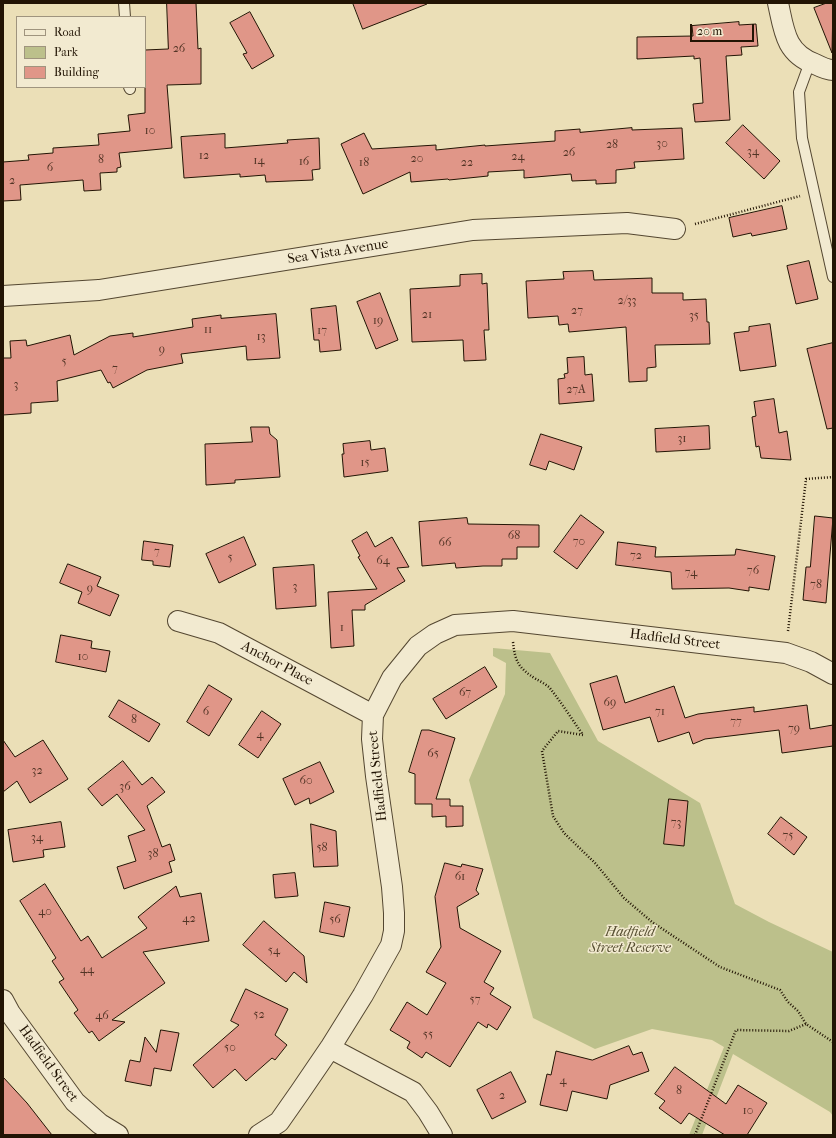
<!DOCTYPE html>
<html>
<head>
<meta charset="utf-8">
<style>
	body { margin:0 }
	#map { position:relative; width:836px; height:1138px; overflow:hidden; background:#ebdfb7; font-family:"IM FELL French Canon",serif }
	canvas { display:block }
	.frame { position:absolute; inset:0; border:4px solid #221404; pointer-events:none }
	.legend { position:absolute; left:16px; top:16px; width:130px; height:72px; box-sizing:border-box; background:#f2ead0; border:1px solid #9f947e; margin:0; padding:5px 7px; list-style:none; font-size:12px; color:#221404 }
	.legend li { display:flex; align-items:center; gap:8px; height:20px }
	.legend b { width:20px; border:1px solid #9f947e }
	.scale { position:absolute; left:690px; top:24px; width:64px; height:18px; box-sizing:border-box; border:2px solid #221404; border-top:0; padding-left:5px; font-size:12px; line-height:14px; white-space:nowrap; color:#221404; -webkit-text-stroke:3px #f2ead0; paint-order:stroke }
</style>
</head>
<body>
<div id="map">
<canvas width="836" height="1138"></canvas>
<div class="frame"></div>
<ul class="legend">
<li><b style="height:5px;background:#f2ead0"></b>Road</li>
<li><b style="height:11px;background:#bcc08b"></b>Park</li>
<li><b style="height:11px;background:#e09688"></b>Building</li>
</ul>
<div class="scale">20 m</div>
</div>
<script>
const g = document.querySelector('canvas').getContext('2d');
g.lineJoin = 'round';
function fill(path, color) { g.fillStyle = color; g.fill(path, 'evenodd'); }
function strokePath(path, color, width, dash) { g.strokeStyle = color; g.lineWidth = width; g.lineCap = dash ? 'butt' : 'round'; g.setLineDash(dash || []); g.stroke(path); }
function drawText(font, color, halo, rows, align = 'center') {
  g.font = font + ' "IM FELL French Canon",serif'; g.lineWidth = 3; g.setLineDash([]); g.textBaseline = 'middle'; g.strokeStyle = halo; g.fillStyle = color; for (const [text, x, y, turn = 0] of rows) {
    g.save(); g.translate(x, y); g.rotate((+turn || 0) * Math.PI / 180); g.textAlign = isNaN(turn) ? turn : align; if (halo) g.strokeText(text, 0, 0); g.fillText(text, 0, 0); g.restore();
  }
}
const green = new Path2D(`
	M 493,648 L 550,653 L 598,741 L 700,803 L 735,904 L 769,922 L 833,952 L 833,1116 L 830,1112 L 733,1054 L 702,1135 L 689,1135 L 724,1047 L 712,1040 L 652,1029 L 595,1049 L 533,1018 L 469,780 L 505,694 L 506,663 L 493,656 Z`);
const building = new Path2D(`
	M 167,3 L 196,3 L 198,49 L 201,48 L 201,84 L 167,85 L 172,148 L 119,153 L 121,167 L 117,168 L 117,172 L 100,173 L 101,190 L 84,191 L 83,180 L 20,185 L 21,200 L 3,201 L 3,162 L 29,160 L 28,155 L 53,153 L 53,148 L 99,145 L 98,134 L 130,131 L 128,115 L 145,113 L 145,50 L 168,49 Z
	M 353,3 L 426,3 L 427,4 L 363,29 Z
	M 827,3 L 833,3 L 832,53 L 814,8 Z
	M 250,12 L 274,56 L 252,69 L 243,54 L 247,53 L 230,23 Z
	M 739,22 L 739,25 L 756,24 L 758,46 L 741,47 L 742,55 L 726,56 L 730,120 L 695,122 L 693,104 L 703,103 L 700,58 L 694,59 L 694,56 L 637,59 L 637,37 L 693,36 L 692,26 Z
	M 743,125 L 780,161 L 764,179 L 726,143 Z
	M 632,128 L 632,130 L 682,128 L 684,159 L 634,162 L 635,168 L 616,170 L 616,183 L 596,184 L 596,180 L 572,181 L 571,174 L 524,178 L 524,170 L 488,172 L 488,176 L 449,180 L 448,179 L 411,182 L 410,172 L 363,194 L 341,144 L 364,133 L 372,149 L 436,145 L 436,150 L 485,145 L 485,146 L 555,141 L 555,131 L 580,129 L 580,132 Z
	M 225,134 L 225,148 L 288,143 L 287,140 L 319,138 L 320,169 L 312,170 L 313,180 L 266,182 L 265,175 L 240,177 L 240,174 L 184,178 L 181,137 Z
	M 782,206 L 787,229 L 752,236 L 751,233 L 733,237 L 729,218 Z
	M 809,261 L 818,299 L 796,304 L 787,266 Z
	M 593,271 L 594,280 L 652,278 L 652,293 L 683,293 L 683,300 L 706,299 L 707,322 L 709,322 L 710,344 L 655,345 L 656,367 L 647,368 L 647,381 L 629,382 L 626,327 L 569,332 L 568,324 L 559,325 L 558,316 L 528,318 L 526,281 L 564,279 L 563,272 Z
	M 482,274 L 482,284 L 487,283 L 489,330 L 484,330 L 486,360 L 464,361 L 463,340 L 412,342 L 410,289 L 460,286 L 460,275 Z
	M 380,293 L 398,340 L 376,349 L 357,302 Z
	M 336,306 L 341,350 L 320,352 L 319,340 L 314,340 L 311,309 Z
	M 276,314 L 280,358 L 247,360 L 246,346 L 181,354 L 183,363 L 147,370 L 113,388 L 110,382 L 108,383 L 101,370 L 57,381 L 58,401 L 31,403 L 31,413 L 3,415 L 3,358 L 11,358 L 10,341 L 26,340 L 27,346 L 70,335 L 74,355 L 110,336 L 133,333 L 133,337 L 193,327 L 192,319 L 221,315 L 221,318 Z
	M 770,324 L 776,366 L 740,371 L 734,333 L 749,331 L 749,327 Z
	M 833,343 L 833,428 L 827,429 L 807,349 Z
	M 584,357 L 585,375 L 592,374 L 594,401 L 559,404 L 558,379 L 565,378 L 564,374 L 568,373 L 567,358 Z
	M 774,399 L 779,433 L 787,431 L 791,460 L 761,458 L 759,446 L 756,447 L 752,417 L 756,416 L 754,402 Z
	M 709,426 L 710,449 L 656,452 L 655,429 Z
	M 251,427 L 269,427 L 270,434 L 277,440 L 280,477 L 235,480 L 235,483 L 206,485 L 205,444 L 252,442 Z
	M 541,434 L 582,447 L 574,470 L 549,461 L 546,470 L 530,465 Z
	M 370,441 L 371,450 L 385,448 L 388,471 L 344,477 L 342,454 L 344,454 L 343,444 Z
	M 581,515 L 604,532 L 577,569 L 554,552 Z
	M 815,516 L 833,518 L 826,603 L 803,600 L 806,567 L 810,567 Z
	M 467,518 L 468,524 L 539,525 L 539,547 L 517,547 L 517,559 L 502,559 L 502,566 L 483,566 L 456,568 L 455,563 L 422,566 L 419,522 Z
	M 367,532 L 375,547 L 392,537 L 409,567 L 397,568 L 405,581 L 365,605 L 365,610 L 352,610 L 354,646 L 331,648 L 328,592 L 377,589 L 358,557 L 360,556 L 352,541 Z
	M 244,537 L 256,565 L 219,583 L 206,554 Z
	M 144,541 L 173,545 L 170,567 L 153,565 L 153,561 L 142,560 Z
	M 618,542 L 656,547 L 655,557 L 735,555 L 736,549 L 775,556 L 769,590 L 749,587 L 749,591 L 729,588 L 672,589 L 671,572 L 616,565 Z
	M 68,564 L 101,577 L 97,586 L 119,595 L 110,616 L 78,603 L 82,592 L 60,583 Z
	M 314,565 L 316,606 L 276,609 L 273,568 Z
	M 61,635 L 92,641 L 91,648 L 110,651 L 106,672 L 56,662 Z
	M 485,667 L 497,687 L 446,719 L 433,699 Z
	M 617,676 L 625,703 L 674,686 L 685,718 L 698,714 L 754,707 L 754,712 L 807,705 L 810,729 L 833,725 L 833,746 L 782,753 L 779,730 L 705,739 L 693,744 L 689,732 L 658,742 L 650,717 L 603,730 L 590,684 Z
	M 209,685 L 232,699 L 209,736 L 187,722 Z
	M 119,700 L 160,724 L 149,742 L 109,717 Z
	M 262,711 L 281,724 L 258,758 L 239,745 Z
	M 422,730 L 429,730 L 455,738 L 436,799 L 450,799 L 450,806 L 463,806 L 463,826 L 446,827 L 446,816 L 432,817 L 432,804 L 415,804 L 415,774 L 409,772 Z
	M 3,740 L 15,757 L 43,740 L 68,779 L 30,803 L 17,781 L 3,792 Z
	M 123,761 L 142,785 L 152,777 L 165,792 L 147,806 L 162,847 L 170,844 L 175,860 L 169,862 L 172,872 L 124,889 L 117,867 L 136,861 L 128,836 L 145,830 L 117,794 L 102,806 L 88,789 Z
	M 320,762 L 334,792 L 310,804 L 309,798 L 295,805 L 283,779 Z
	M 669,799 L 688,801 L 684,846 L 664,844 Z
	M 781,817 L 807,837 L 794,855 L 768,834 Z
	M 61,822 L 65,847 L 43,850 L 44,857 L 13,862 L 8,830 Z
	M 311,824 L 336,831 L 338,866 L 314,867 Z
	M 445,863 L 461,867 L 462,864 L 483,869 L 476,890 L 479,894 L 457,907 L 460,928 L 501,951 L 484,982 L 494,988 L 490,994 L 511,1007 L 497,1030 L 488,1024 L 487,1028 L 478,1022 L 450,1067 L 426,1052 L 422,1058 L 407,1048 L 410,1042 L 390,1030 L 407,1002 L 427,1015 L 446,983 L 426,972 L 441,947 L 435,897 Z
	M 295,873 L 298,896 L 275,898 L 273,875 Z
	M 45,884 L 81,941 L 88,936 L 102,958 L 147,928 L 138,917 L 176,886 L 180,897 L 201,893 L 209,941 L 143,952 L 165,983 L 112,1020 L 125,1022 L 99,1041 L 92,1031 L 89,1033 L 74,1013 L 78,1010 L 59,982 L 64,979 L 52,961 L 56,958 L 20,901 Z
	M 325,902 L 350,907 L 344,937 L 320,932 Z
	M 264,921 L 304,956 L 307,983 L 294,972 L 286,982 L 243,945 Z
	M 246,989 L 288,1009 L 275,1035 L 287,1045 L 275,1060 L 272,1058 L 246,1081 L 235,1069 L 213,1088 L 193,1065 L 239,1025 L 231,1021 Z
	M 161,1030 L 179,1033 L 171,1071 L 154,1068 L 151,1086 L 125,1081 L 130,1060 L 140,1062 L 145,1037 L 156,1052 Z
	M 629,1046 L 633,1055 L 642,1052 L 649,1071 L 610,1085 L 607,1099 L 572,1091 L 567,1111 L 540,1105 L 547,1074 L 551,1075 L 556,1051 L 592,1060 Z
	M 675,1067 L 726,1104 L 738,1085 L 767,1103 L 747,1135 L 725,1135 L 689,1113 L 681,1124 L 659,1108 L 665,1101 L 655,1094 Z
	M 511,1072 L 526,1102 L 492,1119 L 477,1090 Z
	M 3,1077 L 27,1103 L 52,1135 L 3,1135 Z`);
const path = new Path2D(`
	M 695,224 L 800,196
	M 788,631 L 806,479 L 833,477
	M 513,642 C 515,661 518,668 536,679 C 540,681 545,684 549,687 C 561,702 572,719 583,735
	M 583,735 L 558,731 L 542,751 L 553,816 L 564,833 L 595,863 L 624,898 L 652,922 L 720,967 L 780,990 L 788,1002 L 798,1011 L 806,1024 L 833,1042
	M 695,1135 L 736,1030 L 789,1031 L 806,1024`);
const lane = new Path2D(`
	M 124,3 L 125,17
	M 810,62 L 799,92 L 802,138 L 833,277
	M 129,87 L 130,89`);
const street = new Path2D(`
	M 778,3 C 784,30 785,53 815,64 C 821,67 827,70 833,70
	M 3,296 L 99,290 L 473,230 L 627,223 L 675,229
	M 178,621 L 219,633 L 373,715
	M 3,1000 L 10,1013 L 75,1102 L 100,1124 L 118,1135
	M 330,1048 L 413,1092 L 428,1112 L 442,1135
	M 259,1135 L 279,1122 L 300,1092 L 330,1048 L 363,995 L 391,945 L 394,931 L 394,913 L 392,887 L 376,776 L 372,739 L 373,715 L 392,678 L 418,646 L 435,634 L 455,625 L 513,621 L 786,653 L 811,662 L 833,674`);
const numberNames = [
	["26",179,49],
	["10",150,131],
	["30",662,144],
	["28",612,145],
	["34",753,152],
	["26",569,153],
	["12",204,156],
	["24",518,157],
	["20",417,159],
	["8",101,160],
	["14",259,161],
	["16",304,162],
	["18",364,163],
	["22",467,163],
	["6",50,168],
	["2",12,181],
	["2/33",627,301],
	["27",577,311],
	["21",427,315],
	["35",694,316],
	["19",378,321],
	["11",208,330],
	["17",322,331],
	["13",261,337],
	["9",162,350],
	["5",64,362],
	["7",115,369],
	["3",16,385],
	["27A",576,390],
	["31",682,439],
	["15",365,463],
	["68",514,536],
	["70",579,542],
	["66",445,543],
	["7",157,552],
	["72",636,556],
	["5",230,558],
	["64",383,561],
	["76",753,571],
	["74",691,573],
	["78",816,585],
	["3",295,587],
	["9",90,589],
	["1",342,628],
	["10",83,657],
	["67",465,693],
	["69",610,703],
	["6",206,712],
	["71",660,712],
	["8",134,720],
	["77",736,722],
	["79",794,729],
	["4",260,735],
	["65",433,754],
	["32",37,771],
	["60",306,781],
	["36",125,787],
	["73",676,823],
	["75",788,836],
	["34",37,838],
	["58",322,848],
	["38",153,854],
	["61",460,877],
	["40",45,912],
	["42",189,919],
	["56",335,920],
	["54",274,951],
	["44",87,970],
	["57",475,1000],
	["52",259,1015],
	["46",102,1016],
	["55",428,1035],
	["50",230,1048],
	["4",563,1081],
	["8",679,1091],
	["2",502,1096],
	["10",748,1111]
];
const streetNames = [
	["Sea Vista Avenue",338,252,-9],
	["Hadfield Street",675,640,7],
	["Anchor Place",277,664,28],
	["Hadfield Street",378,776,-96],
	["Hadfield Street",48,1064,54]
];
const parkNames = [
	["Hadfield",630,933],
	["Street Reserve",630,949]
];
fill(green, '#bcc08b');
fill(building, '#e09688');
strokePath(building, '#221404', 1);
strokePath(lane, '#544731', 12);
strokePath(street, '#544731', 22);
strokePath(path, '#221404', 2.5, [1, 2]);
strokePath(lane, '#f2ead0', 10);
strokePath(street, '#f2ead0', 20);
drawText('12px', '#523425', null, numberNames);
drawText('14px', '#221404', '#f2ead0', streetNames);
drawText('italic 14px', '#585033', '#f2ead0', parkNames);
</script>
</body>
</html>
